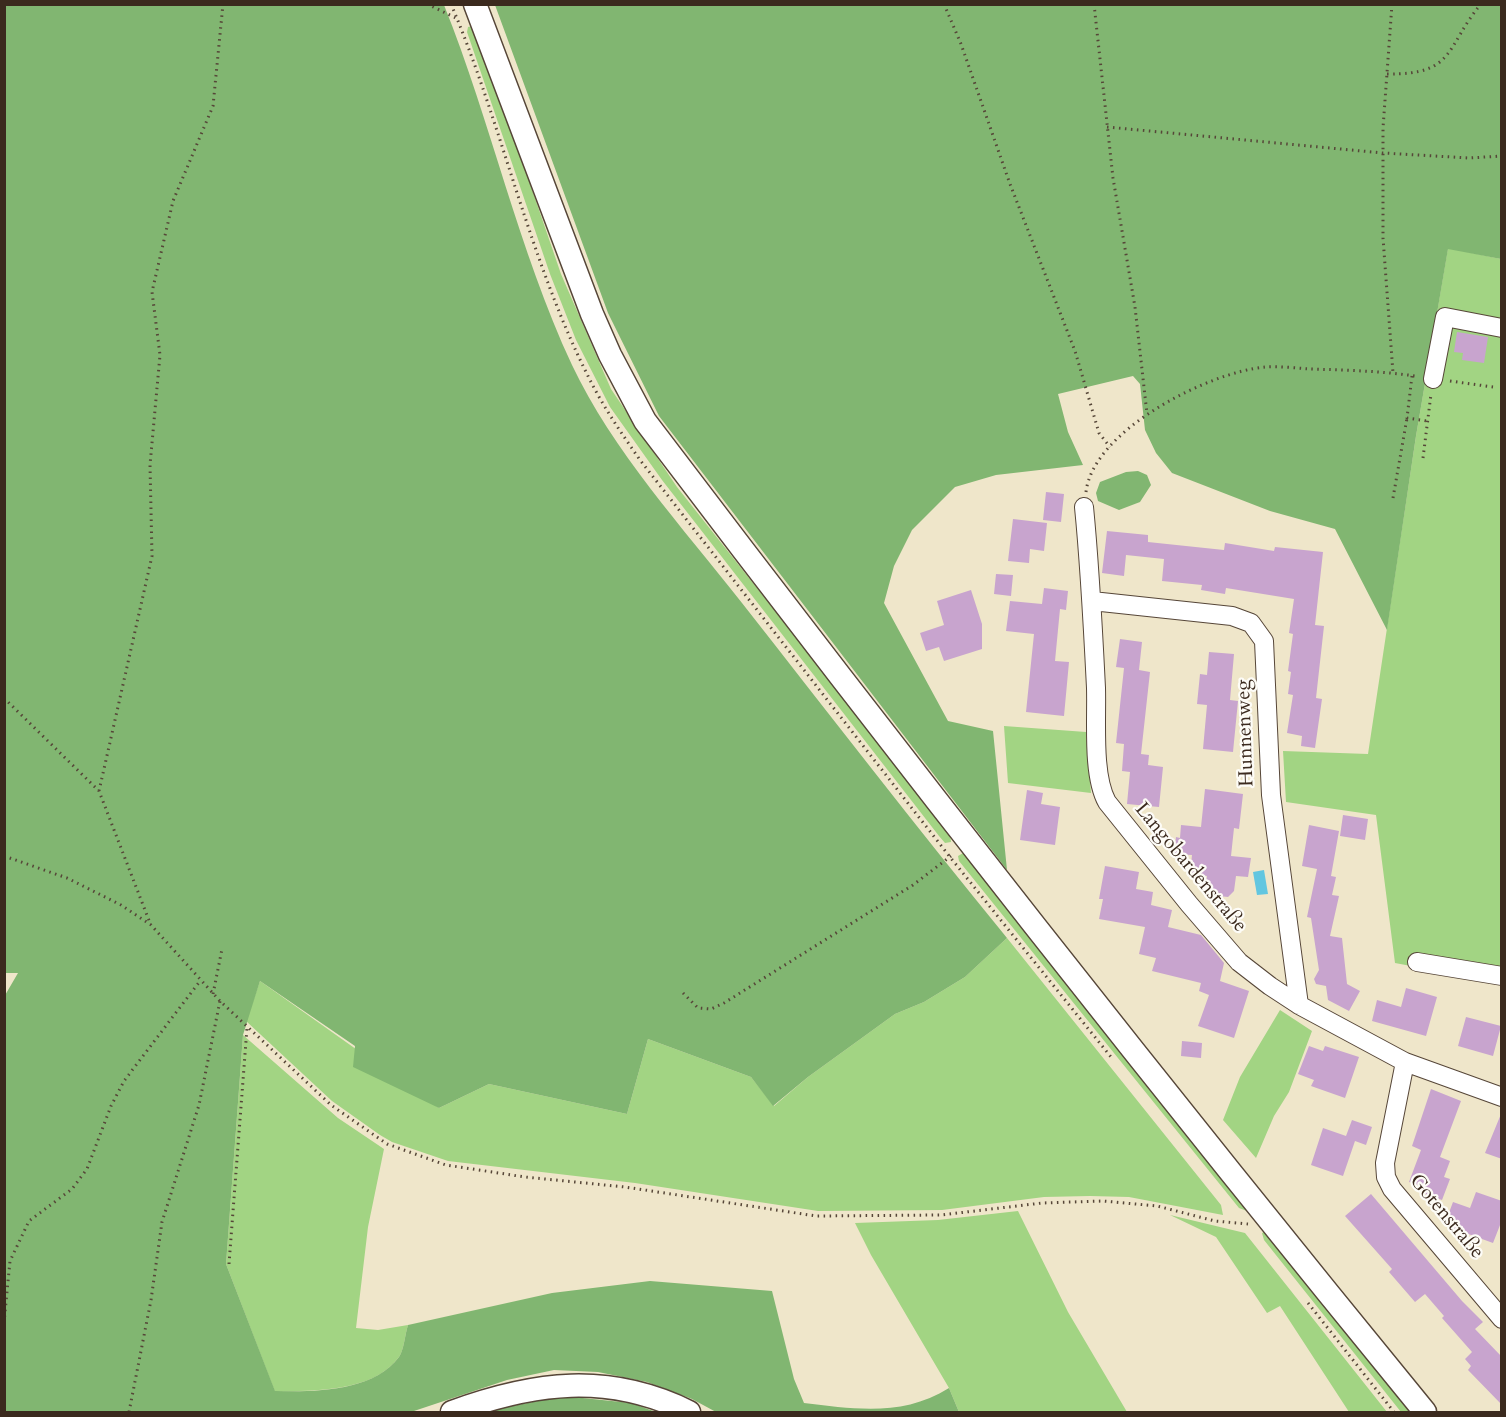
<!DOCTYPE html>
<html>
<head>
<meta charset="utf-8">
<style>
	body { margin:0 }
	#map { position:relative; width:1506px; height:1417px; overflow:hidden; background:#efe6ca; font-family:Cardo,serif }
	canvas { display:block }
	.frame { position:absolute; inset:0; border:6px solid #3b2a1e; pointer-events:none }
</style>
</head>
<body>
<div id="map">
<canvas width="1506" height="1417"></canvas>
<div class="frame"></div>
</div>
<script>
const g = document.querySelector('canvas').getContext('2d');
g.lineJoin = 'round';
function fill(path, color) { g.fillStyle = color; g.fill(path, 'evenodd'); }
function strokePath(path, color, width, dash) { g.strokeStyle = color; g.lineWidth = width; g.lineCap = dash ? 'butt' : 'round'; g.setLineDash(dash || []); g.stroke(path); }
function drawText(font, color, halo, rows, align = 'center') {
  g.font = font + ' Cardo,serif'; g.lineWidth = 4.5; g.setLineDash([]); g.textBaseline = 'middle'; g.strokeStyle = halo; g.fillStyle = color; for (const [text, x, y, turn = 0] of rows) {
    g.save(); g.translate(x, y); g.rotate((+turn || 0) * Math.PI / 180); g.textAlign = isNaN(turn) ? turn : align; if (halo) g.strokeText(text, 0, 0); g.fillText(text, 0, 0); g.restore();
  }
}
const green = new Path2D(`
	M 472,26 L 503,105 L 561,274 L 611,389 L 677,487 L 950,832 L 951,842 L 945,843 L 939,836 L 662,480 L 610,407 L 576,340 L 550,274 L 467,32 L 468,27 Z
	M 1448,248 L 1501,259 L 1501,983 L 1395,963 L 1376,815 L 1286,802 L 1283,751 L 1368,754 L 1416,436 Z
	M 1004,726 L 1086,732 L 1091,793 L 1008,783 Z
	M 965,852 L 1247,1209 L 1247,1211 L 1239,1208 L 959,861 L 958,856 Z
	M 1007,938 L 1221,1205 L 1223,1215 L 1129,1197 L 1090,1196 L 1044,1197 L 942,1210 L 818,1211 L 635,1183 L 448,1161 L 392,1142 L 380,1135 L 332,1101 L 246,1021 L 260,981 L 439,1108 L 489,1084 L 627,1114 L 648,1039 L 751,1077 L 774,1106 L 808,1077 L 895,1014 L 924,1002 L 965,977 Z
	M 1280,1010 L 1312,1031 L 1289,1092 L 1274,1116 L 1256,1158 L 1223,1120 L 1240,1077 Z
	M 243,1035 L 338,1118 L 384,1149 L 368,1227 L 356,1328 L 378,1330 L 408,1325 C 405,1334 404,1350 399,1357 C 372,1393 315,1390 275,1392 L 226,1264 Z
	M 1018,1211 L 1068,1312 L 1127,1412 L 959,1412 L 949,1388 L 871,1255 L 855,1223 L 938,1220 Z
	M 1170,1215 L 1245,1233 L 1387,1412 L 1349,1412 L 1280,1306 L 1267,1313 L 1216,1237 Z
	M 1266,1231 L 1411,1412 L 1401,1412 L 1264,1240 L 1262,1233 Z`);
const forest = new Path2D(`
	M 5,4 L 444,5 C 491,122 518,249 572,365 C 612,450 684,529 742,603 C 830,715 917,828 1007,938 L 965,977 L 924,1002 L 895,1014 L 808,1077 L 773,1106 L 751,1077 L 648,1039 L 627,1114 L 489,1084 L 439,1108 L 353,1067 L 355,1046 L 260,981 L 243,1035 L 226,1264 L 275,1391 C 314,1392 373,1392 399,1357 C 404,1350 405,1334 408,1325 L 552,1293 L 650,1281 L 772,1291 L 794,1379 L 804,1403 C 855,1409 903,1417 949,1388 L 959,1412 L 716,1412 L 692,1399 L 647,1382 L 598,1372 L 554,1370 L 507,1380 L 411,1412 L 5,1412 L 4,997 L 18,973 L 4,973 Z
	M 495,5 L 1501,5 L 1501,259 L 1448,249 L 1416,436 L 1387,630 L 1335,529 L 1270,511 L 1172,473 L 1156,453 L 1145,430 L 1140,384 L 1133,376 L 1058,394 L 1068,432 L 1083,465 L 996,475 L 955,487 L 912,530 L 894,566 L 884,603 L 948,721 L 993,731 L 1007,870 L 659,416 L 608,313 Z
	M 1138,471 L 1147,475 L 1151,485 L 1140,502 L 1119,510 L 1098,501 L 1096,493 L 1100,482 L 1126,472 Z
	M 563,1396 L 631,1403 L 656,1412 L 482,1412 Z`);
const water = new Path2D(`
	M 1264,870 L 1268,894 L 1257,895 L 1253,872 Z`);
const building = new Path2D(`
	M 1457,332 L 1488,337 L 1484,363 L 1462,360 L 1463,353 L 1454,352 Z
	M 1046,492 L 1064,494 L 1061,522 L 1043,520 Z
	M 1013,519 L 1047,523 L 1044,551 L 1030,549 L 1029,563 L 1008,561 Z
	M 1107,531 L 1148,535 L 1148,542 L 1224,550 L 1225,543 L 1274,551 L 1275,547 L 1323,552 L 1315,625 L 1324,626 L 1316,698 L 1322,699 L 1315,748 L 1301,746 L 1302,736 L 1287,733 L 1293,695 L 1288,694 L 1291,672 L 1288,671 L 1293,634 L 1289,633 L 1294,599 L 1226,588 L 1225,594 L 1201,590 L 1202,585 L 1162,581 L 1164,559 L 1126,555 L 1124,576 L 1102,573 Z
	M 996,574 L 1013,575 L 1011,596 L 994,594 Z
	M 1044,588 L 1068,591 L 1066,610 L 1060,609 L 1055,661 L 1069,662 L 1064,716 L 1026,712 L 1034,634 L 1006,631 L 1010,601 L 1042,604 Z
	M 971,590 L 982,624 L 982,649 L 944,661 L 939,647 L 926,651 L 920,633 L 944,625 L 937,601 Z
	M 1120,639 L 1142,642 L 1139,670 L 1150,672 L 1141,754 L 1149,755 L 1148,765 L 1163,767 L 1159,807 L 1127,804 L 1130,772 L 1122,771 L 1124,744 L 1116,743 L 1124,668 L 1116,667 Z
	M 1209,652 L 1234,654 L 1230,700 L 1238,701 L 1233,752 L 1203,749 L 1207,705 L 1197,704 L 1200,674 L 1207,675 Z
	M 1205,789 L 1243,794 L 1239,829 L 1234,828 L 1231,856 L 1251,858 L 1248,877 L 1236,876 L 1234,891 L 1228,897 L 1211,895 L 1205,887 L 1207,876 L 1190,874 L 1192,855 L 1174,854 L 1176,837 L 1180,838 L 1181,825 L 1201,827 Z
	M 1027,790 L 1043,793 L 1041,804 L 1060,807 L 1055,845 L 1020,840 Z
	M 1343,815 L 1368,819 L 1365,840 L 1340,836 Z
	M 1309,825 L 1339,831 L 1331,876 L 1336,877 L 1332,895 L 1339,896 L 1330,936 L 1342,938 L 1347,984 L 1360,991 L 1349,1011 L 1328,1000 L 1326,986 L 1316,984 L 1314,979 L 1319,970 L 1311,918 L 1307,917 L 1317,869 L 1302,866 Z
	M 1105,866 L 1139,872 L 1136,889 L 1153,892 L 1151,905 L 1172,910 L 1168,927 L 1201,935 L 1224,963 L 1220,981 L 1249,991 L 1234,1038 L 1198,1026 L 1209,995 L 1199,991 L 1201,983 L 1152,971 L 1156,958 L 1139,954 L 1145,927 L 1099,919 L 1103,899 L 1099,899 Z
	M 1406,988 L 1437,997 L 1426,1036 L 1372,1021 L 1377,1000 L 1401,1007 Z
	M 1466,1017 L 1501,1026 L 1493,1056 L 1458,1046 Z
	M 1182,1041 L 1202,1043 L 1201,1058 L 1181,1056 Z
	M 1309,1046 L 1323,1051 L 1325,1046 L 1359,1057 L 1345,1098 L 1311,1086 L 1314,1080 L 1298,1074 Z
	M 1431,1089 L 1461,1101 L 1440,1157 L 1450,1161 L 1444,1177 L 1450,1179 L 1442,1200 L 1425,1194 L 1427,1188 L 1409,1182 L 1421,1150 L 1412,1146 Z
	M 1501,1114 L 1502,1114 L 1502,1159 L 1485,1153 Z
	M 1352,1120 L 1372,1127 L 1366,1145 L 1355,1141 L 1343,1176 L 1311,1165 L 1323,1128 L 1346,1136 Z
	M 1476,1192 L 1502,1201 L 1502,1220 L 1493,1243 L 1452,1228 L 1455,1221 L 1447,1218 L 1453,1202 L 1470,1208 Z
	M 1371,1194 L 1462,1301 L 1483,1322 L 1475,1329 L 1502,1357 L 1502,1405 L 1468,1370 L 1471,1366 L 1465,1359 L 1472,1352 L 1442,1318 L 1444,1316 L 1425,1294 L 1415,1302 L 1389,1272 L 1392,1269 L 1345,1216 Z`);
const path = new Path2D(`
	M 427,4 L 456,18
	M 451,4 C 503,127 529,260 590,380 C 604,408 622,434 640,460 L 950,857 L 1111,1057
	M 944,4 L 961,44 L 1010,184 L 1075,351 L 1099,433 L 1110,447
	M 1094,4 L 1113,178 L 1135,307 L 1147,414
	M 1392,4 L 1383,128 L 1383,238 L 1393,373
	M 1387,74 C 1456,75 1445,47 1481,4
	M 1107,127 L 1383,153 L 1469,158 L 1502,156
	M 1412,376 L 1407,418 L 1427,421
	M 1450,381 L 1493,387
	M 1423,458 L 1431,394
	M 1086,492 C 1093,430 1209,372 1265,367 C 1279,366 1296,368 1310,369 C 1345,370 1381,371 1415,376
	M 1393,498 L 1407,418
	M 4,698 L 99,791 L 150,923
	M 99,791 L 152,556 L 150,465 L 160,355 L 152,292 L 173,201 L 213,106 L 223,4
	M 4,856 L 67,878 L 121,905 L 151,925 L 220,1001 L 331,1105 L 387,1144 L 446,1165 L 525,1177 L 625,1187 L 816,1216 L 941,1215 L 1042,1203 L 1103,1201 L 1157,1206 L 1215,1221 L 1248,1224
	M 683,993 L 698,1008 L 711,1009 L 724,1003 L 913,885 L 951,856
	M 213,994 L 222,949
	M 229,1264 L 247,1028
	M 1308,1303 L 1394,1412
	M 4,1323 L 10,1261 L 29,1221 L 72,1189 L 87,1169 L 111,1106 L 124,1081 L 200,981
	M 129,1412 L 151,1300 L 162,1222 L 199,1105 L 220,1001`);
const minor = new Path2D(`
	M 1433,379 L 1445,317 L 1502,328
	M 1084,507 C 1090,567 1093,628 1096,688 C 1097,720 1092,775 1107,802 L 1189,904 L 1239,962 L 1270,986 L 1299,1005 L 1405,1062 L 1502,1097
	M 1092,601 L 1232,616 L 1251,623 L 1264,641 L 1271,795 L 1299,1005
	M 1417,962 L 1502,976
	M 1405,1062 L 1385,1163 L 1386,1177 L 1392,1189 L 1502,1319`);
const major = new Path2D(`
	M 475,4 L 592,314 L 610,355 L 645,421 C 899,756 1159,1087 1425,1412
	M 452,1412 C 534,1382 608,1372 689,1412`);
const streetNames = [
	["Hunnenweg",1246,733,-92],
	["Langobardenstraße",1190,868,50],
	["Gotenstraße",1446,1217,50]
];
fill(green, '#a2d483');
fill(forest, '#81b671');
fill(water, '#62c6e0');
fill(building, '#c8a4ce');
strokePath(minor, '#564638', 20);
strokePath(major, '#564638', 25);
strokePath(path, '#564638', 3, [1.5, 4.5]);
strokePath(minor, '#fff', 18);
strokePath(major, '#fff', 22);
drawText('20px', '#3b2a1e', '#fdfcf7', streetNames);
</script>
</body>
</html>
